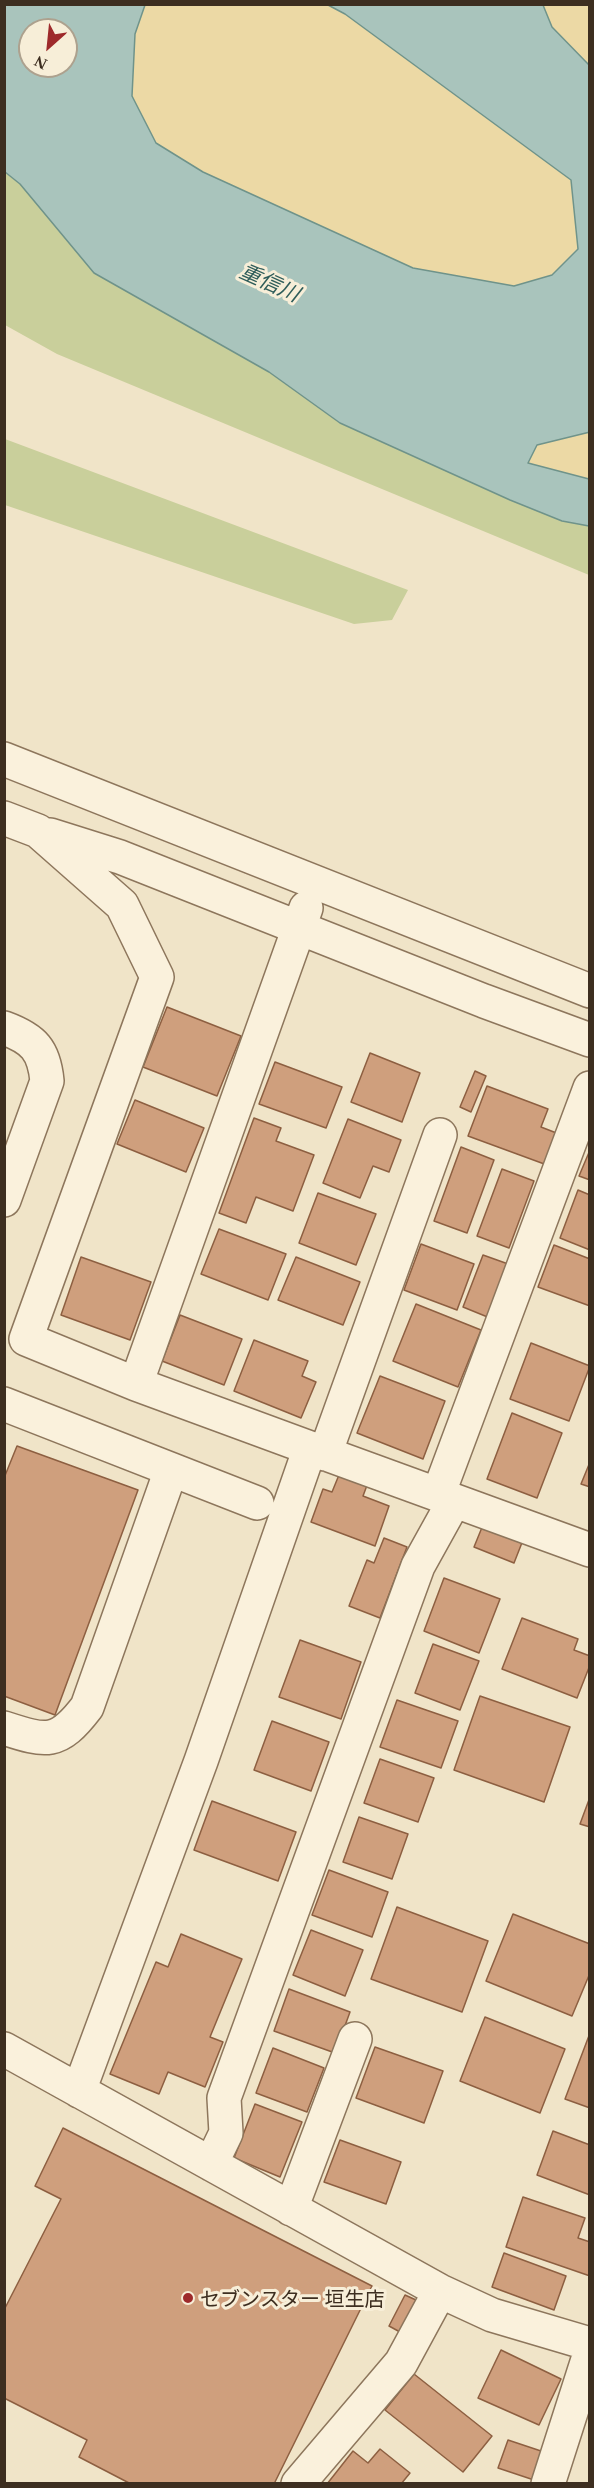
<!DOCTYPE html>
<html>
<head>
<meta charset="utf-8">
<style>
	body { margin:0 }
	#map { position:relative; width:594px; height:2488px; overflow:hidden; background:#f0e4c8; font-family:Georgia,serif }
	canvas { display:block }
	.frame { position:absolute; inset:0; border:6px solid #3d2e20; pointer-events:none }
	.north { position:absolute; left:18px; top:18px; width:60px; height:60px; box-sizing:border-box; background:#f7eed8; border:2px solid #ada18e; border-radius:50%; rotate:207deg; font-size:16px; font-weight:700; line-height:24px; text-align:center; color:#3d2e20 }
	.north::after { content:''; display:block; margin:auto; width:21px; height:27px; background:#9e2a2b; clip-path:polygon(50% 0,100% 100%,50% 72%,0 100%) }
</style>
</head>
<body>
<div id="map">
<canvas width="594" height="2488"></canvas>
<div class="frame"></div>
<div class="north">N</div>
</div>
<script>
const g = document.querySelector('canvas').getContext('2d');
g.lineJoin = 'round';
function fill(path, color) { g.fillStyle = color; g.fill(path, 'evenodd'); }
function strokePath(path, color, width, dash) { g.strokeStyle = color; g.lineWidth = width; g.lineCap = dash ? 'butt' : 'round'; g.setLineDash(dash || []); g.stroke(path); }
function drawText(font, color, halo, rows, align = 'center') {
  g.font = font + ' Georgia,"Noto Sans JP",serif'; g.lineWidth = 6; g.setLineDash([]); g.textBaseline = 'middle'; g.strokeStyle = halo; g.fillStyle = color; for (const [text, x, y, turn = 0] of rows) {
    g.save(); g.translate(x, y); g.rotate((+turn || 0) * Math.PI / 180); g.textAlign = isNaN(turn) ? turn : align; if (halo) g.strokeText(text, 0, 0); g.fillText(text, 0, 0); g.restore();
  }
}
const green = new Path2D(`
	M 4,172 L 269,372 L 340,423 L 562,521 L 589,526 L 589,575 L 57,354 L 5,325 Z
	M 4,439 L 5,439 L 408,590 L 392,620 L 354,624 L 5,505 Z`);
const sand = new Path2D(`
	M 145,5 L 328,5 L 345,14 L 571,180 L 578,248 L 552,275 L 514,286 L 413,268 L 203,172 L 156,143 L 132,96 L 135,34 Z
	M 543,5 L 589,5 L 589,65 L 552,27 Z
	M 589,432 L 589,479 L 528,463 L 537,445 Z`);
const water = new Path2D(`
	M 4,5 L 145,5 L 135,34 L 132,96 L 156,143 L 203,172 L 413,268 L 514,286 L 552,275 L 578,249 L 571,180 L 345,14 L 328,5 L 543,5 L 552,27 L 589,65 L 590,432 L 537,445 L 528,463 L 589,479 L 589,526 L 562,521 L 510,500 L 340,423 L 269,372 L 94,273 L 20,184 L 5,172 ZM 30,30 L 66,30 L 66,66 L 30,66 Z`);
const building = new Path2D(`
	M 167,1007 L 241,1036 L 217,1096 L 143,1067 Z
	M 370,1053 L 420,1073 L 402,1122 L 351,1102 Z
	M 275,1062 L 342,1087 L 326,1128 L 259,1104 Z
	M 475,1071 L 486,1076 L 471,1112 L 460,1107 Z
	M 487,1086 L 548,1109 L 541,1127 L 559,1134 L 547,1165 L 468,1136 Z
	M 135,1100 L 204,1128 L 186,1172 L 117,1144 Z
	M 254,1118 L 281,1128 L 276,1141 L 314,1155 L 293,1211 L 256,1197 L 246,1223 L 219,1213 Z
	M 348,1119 L 401,1140 L 389,1172 L 373,1166 L 360,1198 L 323,1183 Z
	M 461,1147 L 494,1160 L 467,1233 L 434,1221 Z
	M 590,1150 L 590,1180 L 579,1176 Z
	M 502,1169 L 534,1181 L 509,1248 L 477,1236 Z
	M 578,1190 L 590,1195 L 590,1250 L 560,1238 Z
	M 318,1193 L 376,1214 L 356,1265 L 299,1243 Z
	M 219,1229 L 286,1254 L 268,1300 L 201,1274 Z
	M 421,1244 L 474,1264 L 457,1310 L 404,1290 Z
	M 554,1245 L 590,1259 L 590,1306 L 538,1287 Z
	M 483,1255 L 511,1265 L 490,1318 L 463,1307 Z
	M 81,1257 L 151,1282 L 130,1340 L 61,1315 Z
	M 296,1257 L 360,1282 L 343,1325 L 278,1300 Z
	M 416,1304 L 481,1330 L 458,1387 L 393,1361 Z
	M 180,1315 L 242,1339 L 224,1385 L 162,1361 Z
	M 254,1340 L 308,1361 L 302,1376 L 316,1382 L 301,1418 L 234,1391 Z
	M 531,1343 L 590,1366 L 569,1421 L 510,1399 Z
	M 380,1376 L 445,1401 L 423,1459 L 357,1433 Z
	M 512,1413 L 562,1433 L 537,1498 L 487,1479 Z
	M 17,1446 L 138,1490 L 55,1715 L 4,1696 L 4,1478 Z
	M 590,1462 L 590,1487 L 581,1484 Z
	M 341,1470 L 369,1480 L 363,1496 L 389,1506 L 375,1546 L 311,1522 L 323,1489 L 332,1492 Z
	M 485,1520 L 525,1535 L 514,1563 L 474,1547 Z
	M 384,1538 L 407,1547 L 380,1618 L 349,1606 L 367,1560 L 374,1563 Z
	M 444,1578 L 500,1599 L 479,1653 L 424,1631 Z
	M 522,1618 L 578,1639 L 574,1650 L 590,1656 L 590,1665 L 577,1698 L 502,1669 Z
	M 300,1640 L 361,1662 L 341,1719 L 279,1697 Z
	M 433,1644 L 479,1661 L 460,1710 L 415,1693 Z
	M 480,1696 L 570,1727 L 544,1802 L 454,1770 Z
	M 397,1700 L 458,1721 L 441,1768 L 380,1747 Z
	M 272,1721 L 329,1742 L 311,1791 L 254,1770 Z
	M 380,1759 L 434,1778 L 418,1822 L 364,1803 Z
	M 590,1797 L 590,1827 L 580,1824 Z
	M 212,1801 L 296,1832 L 278,1881 L 194,1850 Z
	M 359,1817 L 408,1834 L 392,1879 L 343,1862 Z
	M 329,1870 L 388,1892 L 372,1937 L 312,1915 Z
	M 397,1907 L 488,1941 L 462,2012 L 371,1979 Z
	M 513,1914 L 590,1944 L 590,1973 L 572,2016 L 486,1981 Z
	M 311,1930 L 363,1950 L 345,1996 L 293,1975 Z
	M 181,1934 L 242,1959 L 210,2037 L 223,2042 L 205,2087 L 168,2072 L 159,2094 L 110,2074 L 156,1962 L 168,1967 Z
	M 289,1989 L 350,2012 L 335,2053 L 274,2031 Z
	M 485,2017 L 565,2049 L 540,2113 L 460,2081 Z
	M 590,2033 L 590,2108 L 565,2099 Z
	M 375,2047 L 443,2071 L 424,2123 L 356,2098 Z
	M 273,2048 L 324,2068 L 307,2112 L 256,2093 Z
	M 255,2104 L 302,2122 L 280,2177 L 234,2158 Z
	M 63,2128 L 372,2286 L 274,2484 L 131,2484 L 79,2457 L 87,2440 L 4,2398 L 4,2310 L 61,2199 L 35,2186 Z
	M 553,2131 L 590,2145 L 590,2195 L 537,2175 Z
	M 340,2140 L 401,2162 L 386,2204 L 324,2182 Z
	M 523,2197 L 585,2218 L 578,2238 L 590,2242 L 590,2276 L 506,2247 Z
	M 504,2253 L 566,2276 L 554,2310 L 492,2287 Z
	M 405,2295 L 416,2300 L 400,2332 L 389,2326 Z
	M 501,2350 L 561,2379 L 539,2425 L 478,2398 Z
	M 414,2374 L 492,2436 L 463,2472 L 385,2410 Z
	M 508,2440 L 547,2453 L 537,2481 L 498,2468 Z
	M 380,2449 L 410,2473 L 401,2484 L 327,2484 L 353,2451 L 368,2463 Z`);
const minor = new Path2D(`
	M 4,759 L 590,991
	M 4,818 L 38,831 L 122,905 L 157,977 L 26,1339 L 136,1384 L 310,1448 L 201,1761 L 79,2091
	M 50,835 L 120,857 L 484,1001 L 590,1040
	M 4,1028 C 34,1039 44,1050 47,1081 L 4,1200
	M 136,1384 L 306,908
	M 4,1404 L 257,1503
	M 310,1448 L 590,1550
	M 325,1454 L 440,1135
	M 438,1495 L 590,1088
	M 4,1728 C 47,1742 58,1745 87,1707 L 171,1470
	M 4,2049 L 440,2291 L 492,2315 L 590,2344
	M 211,2164 L 226,2133 L 224,2098 L 418,1566 L 454,1501
	M 291,2209 L 355,2039
	M 298,2484 L 401,2363 L 440,2291
	M 548,2484 L 590,2353`);
const markers = [
	[188,2298,6,"#9e2a2b"]
];
const poiNames = [
	["セブンスター 垣生店",200,2298]
];
const waterNames = [
	["重信川",270,282,24]
];
fill(green, '#c9cf9b');
fill(sand, '#ecd9a5');
fill(water, '#a9c4bc');
strokePath(water, '#6f938a', 1.5);
fill(building, '#cf9f7d');
strokePath(building, '#8d5f41', 1.5);
strokePath(minor, '#8d765c', 36);
strokePath(minor, '#faf1dc', 33);
for (const [x, y, r, color] of markers) { const dot = new Path2D(); dot.arc(x, y, r, 0, 2 * Math.PI); g.fillStyle = color; g.fill(dot); strokePath(dot, '#f7eed8', 2); }
drawText('20px', '#3d2e20', '#f7eed8', poiNames, 'left');
drawText('italic 21px', '#2f5d5a', '#f7eed8', waterNames);
</script>
</body>
</html>
